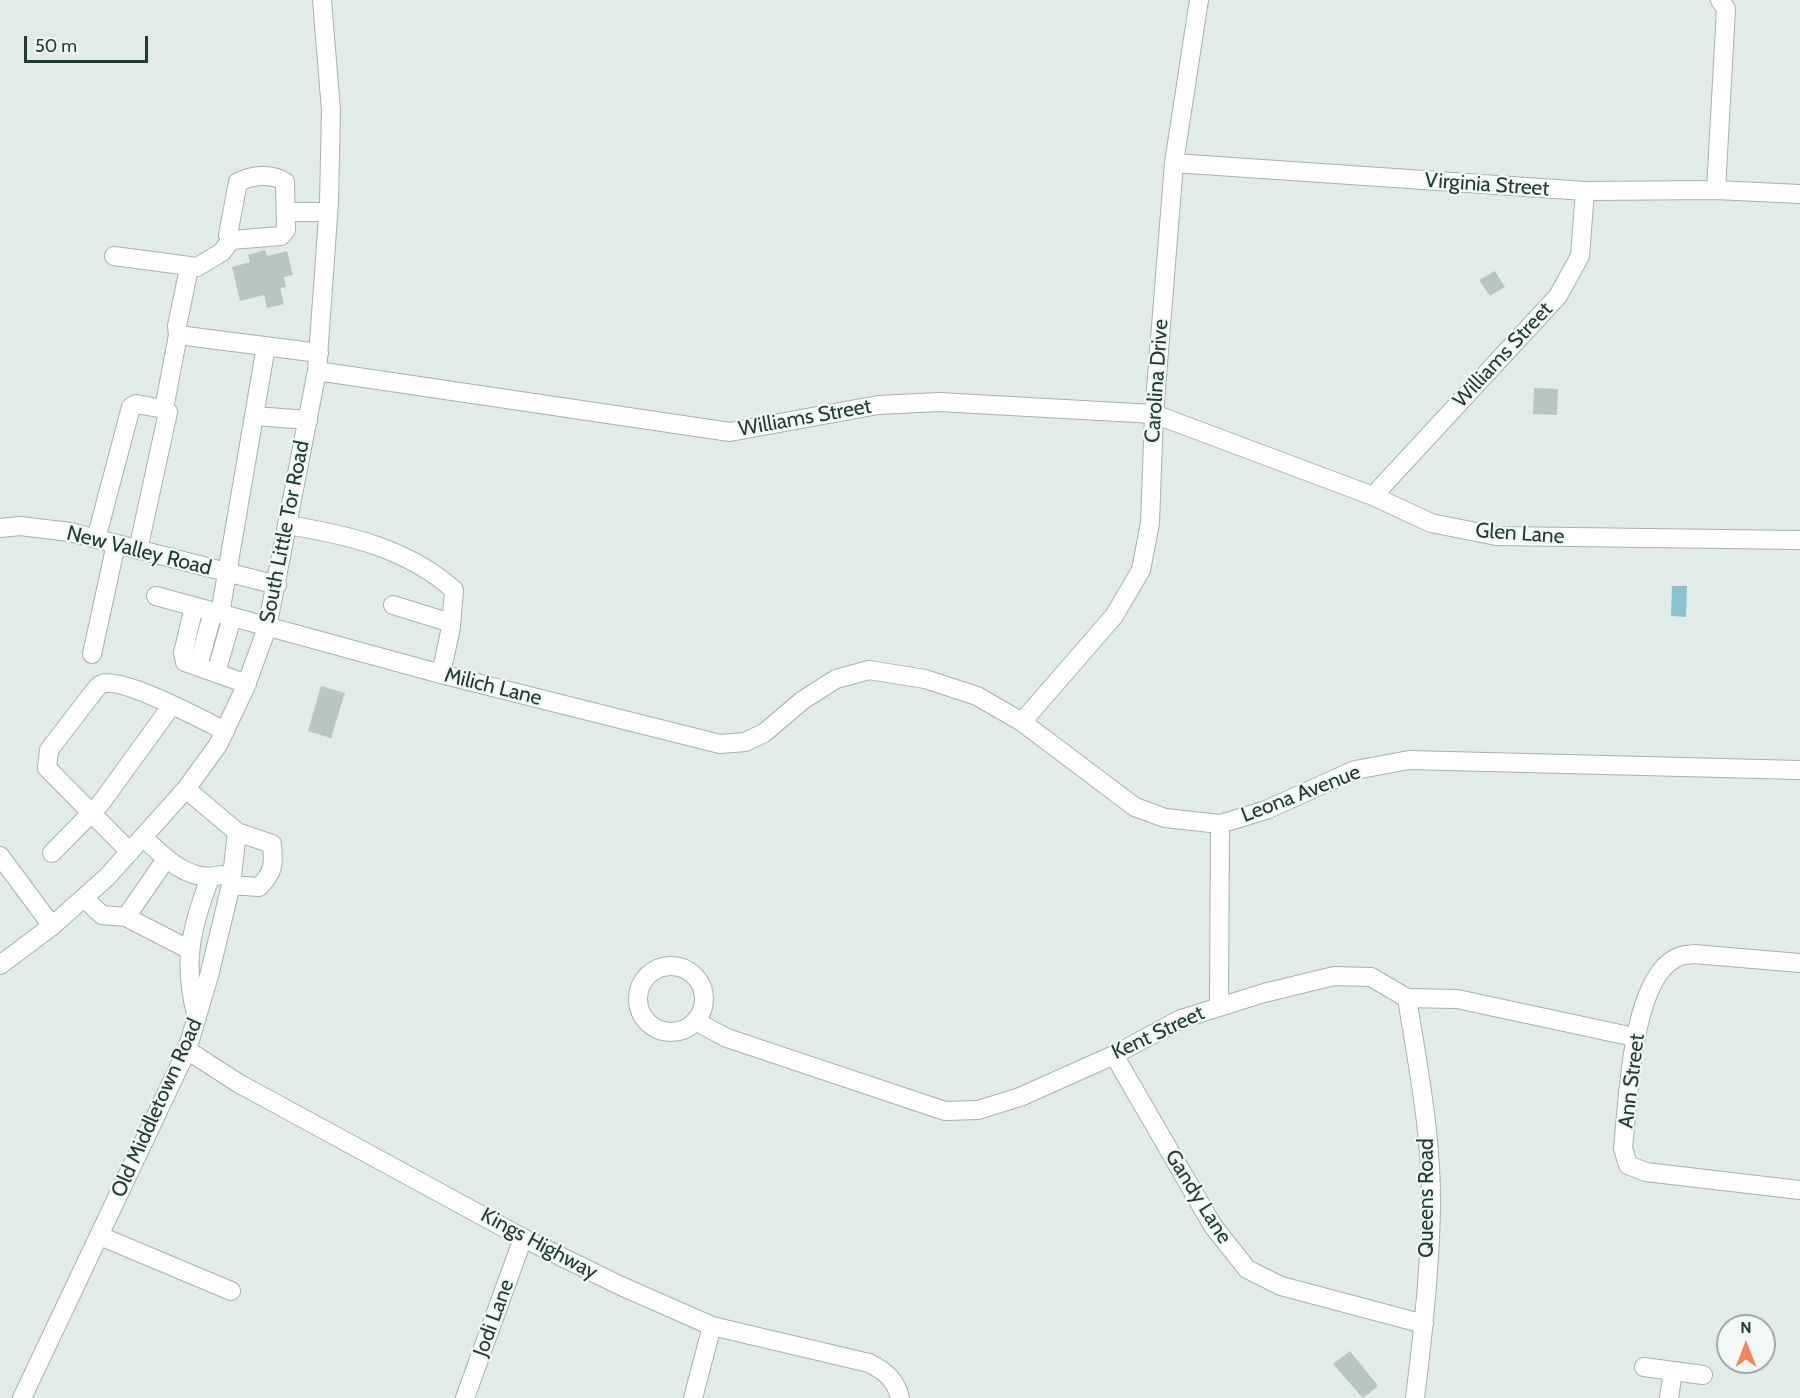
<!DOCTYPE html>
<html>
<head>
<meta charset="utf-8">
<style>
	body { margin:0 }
	#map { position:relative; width:1800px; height:1398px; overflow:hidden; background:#e1ebe7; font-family:Cabin,sans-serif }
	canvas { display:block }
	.north { position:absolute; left:1716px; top:1314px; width:60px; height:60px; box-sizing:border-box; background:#f1f8f5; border:2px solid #9eada9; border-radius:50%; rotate:0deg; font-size:16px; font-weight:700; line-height:24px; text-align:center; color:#213c36 }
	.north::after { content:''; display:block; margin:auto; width:21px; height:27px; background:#f28458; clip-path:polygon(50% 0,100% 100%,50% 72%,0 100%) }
	.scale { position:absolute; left:24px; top:36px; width:124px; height:27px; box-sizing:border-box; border:3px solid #213c36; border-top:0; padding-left:8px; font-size:18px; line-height:21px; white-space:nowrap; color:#213c36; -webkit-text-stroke:4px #f1f8f5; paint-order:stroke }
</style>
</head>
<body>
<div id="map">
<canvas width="1800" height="1398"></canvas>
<div class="north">N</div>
<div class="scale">50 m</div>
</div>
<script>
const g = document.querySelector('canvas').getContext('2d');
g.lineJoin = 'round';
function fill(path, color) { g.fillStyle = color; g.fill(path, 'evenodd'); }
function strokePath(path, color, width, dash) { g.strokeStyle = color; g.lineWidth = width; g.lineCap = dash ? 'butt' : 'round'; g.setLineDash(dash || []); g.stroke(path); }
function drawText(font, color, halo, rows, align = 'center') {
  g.font = font + ' Cabin,sans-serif'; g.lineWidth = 4.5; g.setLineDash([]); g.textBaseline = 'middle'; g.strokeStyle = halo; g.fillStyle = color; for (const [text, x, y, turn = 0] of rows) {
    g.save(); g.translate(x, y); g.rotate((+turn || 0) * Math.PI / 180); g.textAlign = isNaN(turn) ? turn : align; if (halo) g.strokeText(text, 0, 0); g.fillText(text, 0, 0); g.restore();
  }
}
const water = new Path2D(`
	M 1672,586 L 1687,586 L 1686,617 L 1671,616 Z`);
const building = new Path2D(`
	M 265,250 L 267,256 L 287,251 L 293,275 L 284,277 L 286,287 L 280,288 L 284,304 L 267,308 L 264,295 L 240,301 L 232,267 L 250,262 L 248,255 Z
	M 1495,271 L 1505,287 L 1490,296 L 1479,280 Z
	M 1534,388 L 1558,389 L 1557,415 L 1533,414 Z
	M 321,686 L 345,693 L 331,738 L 308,731 Z
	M 1350,1351 L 1378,1386 L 1363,1398 L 1333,1364 Z`);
const minor = new Path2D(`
	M 1174,163 L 1585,191 L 1716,190 L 1800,194
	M 1716,190 L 1726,9 L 1720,0
	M 286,212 L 328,212
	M 114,256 L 197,267 L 222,252 L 231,240 L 281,236 L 286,230 L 285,182 C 272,173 252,175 238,182 L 228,235 L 231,240
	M 189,268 L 177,326 L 178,335 L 319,353
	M 317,371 L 730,432 L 878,405 L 939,402 L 1154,414 L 1373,496 L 1431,523 L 1496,536 L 1800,540
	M 254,416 L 308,420
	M 1373,496 L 1558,296 L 1580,256 L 1585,191
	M 288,525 C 348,535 407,548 454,590 L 451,627 L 441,674
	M 0,528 L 20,526 L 70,532 L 277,585
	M 96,539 L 131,407 L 136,404 L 164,409
	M 138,550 L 168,412 L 164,409 L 178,335
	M 156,596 L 441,674 L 720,744 L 745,742 L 764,733 L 803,700 L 836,679 L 869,670 L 925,679 L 977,696 L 1022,722 L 1135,807 L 1165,818 L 1220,824 L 1266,810 L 1355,770 L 1409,760 L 1800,770
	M 393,605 L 451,623
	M 194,607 L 183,653 L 185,662 L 247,684
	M 220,614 L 266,346
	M 92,654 L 116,544
	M 198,666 L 213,612
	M 216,673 L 232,617
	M 1022,722 L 1114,616 L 1141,570 L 1150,523 L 1154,414 L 1174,163 L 1199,0
	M 186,789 L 237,832 L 272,844 C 274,864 274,872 259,887 L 231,885
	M 143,837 C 164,857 190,884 221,875
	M 130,852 L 47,768 L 49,750 L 95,690 C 97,688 99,685 102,684 C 121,676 205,721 225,731
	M 52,853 L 101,803 L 172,705
	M 0,856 L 52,926
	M 84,898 L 102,915 L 126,917 L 166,859
	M 126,917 L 188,949
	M 1800,963 L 1694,954 C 1688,955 1680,955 1676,958 C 1631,980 1628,1103 1623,1148 L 1628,1165 L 1646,1172 L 1800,1190
	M 0,965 L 52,926 L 107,877 L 186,789 L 218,745 L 245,688 L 267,628 L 317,371 L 329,202 L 331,110 L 322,0
	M638 999a33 33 0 1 1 66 0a33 33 0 1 1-66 0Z
	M 1407,998 C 1418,1067 1432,1137 1431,1207 C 1430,1271 1423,1335 1415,1398
	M 1219,1006 L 1220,824
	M 197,1017 C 182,964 191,928 210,878
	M 695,1021 L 727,1038 L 945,1111 L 978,1110 L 1020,1097 L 1114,1055 L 1181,1019 L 1264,993 L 1334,976 L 1371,977 L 1407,998 L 1457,999 L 1634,1037
	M 187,1050 L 238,1083 L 523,1238 L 621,1286 L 712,1326 L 869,1363 C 885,1371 896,1380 900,1398
	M 1114,1055 L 1213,1226 L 1247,1269 L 1281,1286 L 1424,1324
	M 100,1236 L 231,1291
	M 1644,1367 L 1703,1375
	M 22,1398 L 187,1050 L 209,976 L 231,885 L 237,832
	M 465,1398 L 523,1238
	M 693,1398 L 712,1326
	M 1669,1398 L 1673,1371`);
const streetNames = [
	["Virginia Street",1487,185,4],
	["Williams Street",1503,355,-47],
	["Carolina Drive",1157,381,-86],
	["Williams Street",805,418,-10],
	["South Little Tor Road",285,532,-79],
	["Glen Lane",1520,534,4],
	["New Valley Road",139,551,14],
	["Milich Lane",493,687,14],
	["Leona Avenue",1301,794,-21],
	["Kent Street",1158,1033,-25],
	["Ann Street",1632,1081,-83],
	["Old Middletown Road",157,1108,-66],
	["Gandy Lane",1198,1197,58],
	["Queens Road",1427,1198,-90],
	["Kings Highway",539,1244,28],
	["Jodi Lane",494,1318,-70]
];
fill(water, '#88c3d1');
fill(building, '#b6c6c0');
strokePath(minor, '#a4b3ae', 20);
strokePath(minor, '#fff', 18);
drawText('21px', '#213c36', '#f1f8f5', streetNames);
</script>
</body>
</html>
